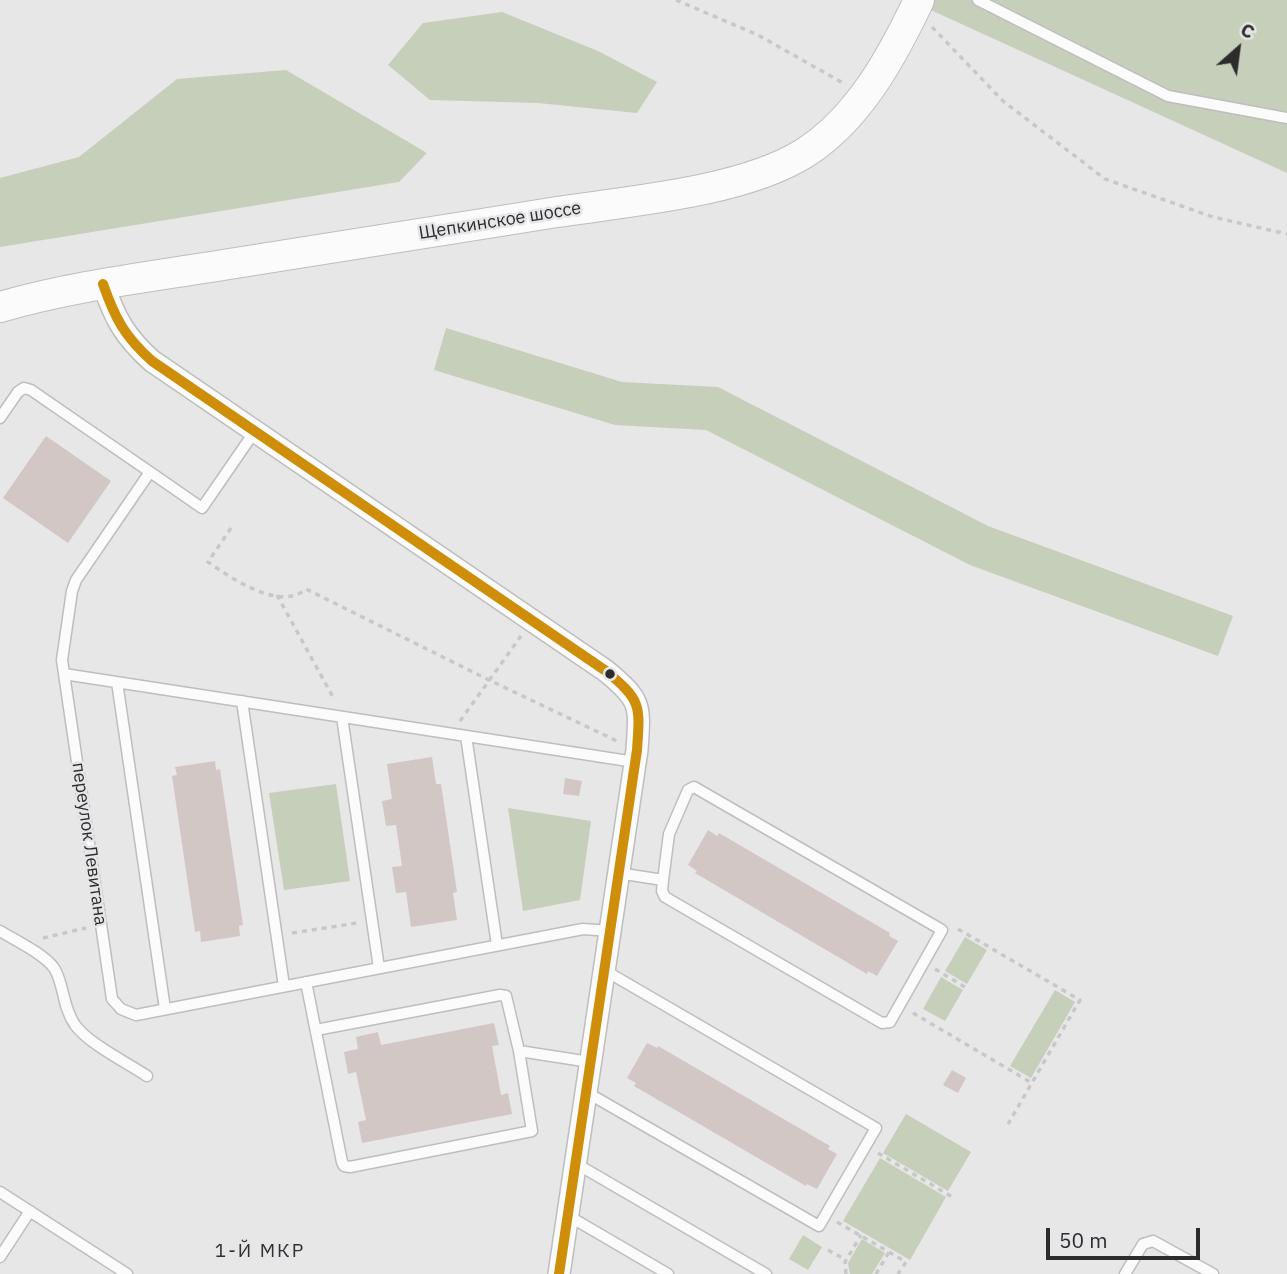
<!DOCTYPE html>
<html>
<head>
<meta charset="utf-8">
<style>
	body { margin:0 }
	#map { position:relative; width:1287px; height:1274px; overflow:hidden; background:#e7e7e8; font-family:"IBM Plex Sans",sans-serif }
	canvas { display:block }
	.north { position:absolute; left:1203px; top:14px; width:70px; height:70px; -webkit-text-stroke:5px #e6e6e9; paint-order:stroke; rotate:28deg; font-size:19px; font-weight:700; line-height:28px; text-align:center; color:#2c2c2d }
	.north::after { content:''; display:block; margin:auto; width:24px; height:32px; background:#2c2c2d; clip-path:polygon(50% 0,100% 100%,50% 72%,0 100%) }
	.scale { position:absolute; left:1046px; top:1228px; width:154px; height:32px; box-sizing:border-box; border:4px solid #2c2c2d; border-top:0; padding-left:9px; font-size:21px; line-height:24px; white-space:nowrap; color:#2c2c2d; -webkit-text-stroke:5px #e6e6e9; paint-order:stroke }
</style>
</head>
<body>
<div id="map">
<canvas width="1287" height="1274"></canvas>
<div class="north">С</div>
<div class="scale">50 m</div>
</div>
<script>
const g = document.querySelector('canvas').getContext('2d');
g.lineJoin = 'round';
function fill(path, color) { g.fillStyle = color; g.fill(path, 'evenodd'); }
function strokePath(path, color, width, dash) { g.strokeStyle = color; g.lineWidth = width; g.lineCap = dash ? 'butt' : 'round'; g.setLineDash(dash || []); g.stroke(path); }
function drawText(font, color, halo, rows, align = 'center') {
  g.font = font + ' "IBM Plex Sans",sans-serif'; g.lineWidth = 5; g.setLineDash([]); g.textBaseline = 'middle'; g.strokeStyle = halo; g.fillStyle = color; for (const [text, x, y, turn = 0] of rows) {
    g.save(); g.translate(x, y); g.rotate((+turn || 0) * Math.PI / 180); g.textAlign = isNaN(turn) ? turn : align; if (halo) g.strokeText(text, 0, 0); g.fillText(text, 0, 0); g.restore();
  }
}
const green = new Path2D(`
	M 909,0 L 1287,0 L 1287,173 Z
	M 502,12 L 598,51 L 657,82 L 637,113 L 538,103 L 430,100 L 388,65 L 423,23 Z
	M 286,70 L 427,153 L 399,182 L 0,247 L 0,178 L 79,157 L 177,79 Z
	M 446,328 L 622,382 L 718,387 L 988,526 L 1233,616 L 1218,656 L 970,565 L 706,430 L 615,425 L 434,370 Z
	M 336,784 L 350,881 L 284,890 L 269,793 Z
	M 508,808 L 591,821 L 580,900 L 523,911 Z
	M 965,937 L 987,950 L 967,984 L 945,971 Z
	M 941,977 L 963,990 L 945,1021 L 923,1009 Z
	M 1055,990 L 1075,1002 L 1031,1078 L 1010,1066 Z
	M 906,1114 L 971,1152 L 948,1191 L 883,1153 Z
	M 880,1158 L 946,1197 L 910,1260 L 843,1221 Z
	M 803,1235 L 822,1247 L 808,1270 L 789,1259 Z
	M 862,1239 L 885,1253 L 872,1274 L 850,1274 L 848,1263 Z`);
const building = new Path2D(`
	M 46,436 L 111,481 L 68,543 L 3,498 Z
	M 432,757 L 436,784 L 441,784 L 447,824 L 457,892 L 453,893 L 457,920 L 411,927 L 406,892 L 396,893 L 392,867 L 402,866 L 396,825 L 386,826 L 382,801 L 392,799 L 387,764 Z
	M 215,761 L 216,770 L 220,769 L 243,925 L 239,926 L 240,936 L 201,942 L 200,931 L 195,932 L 172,776 L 177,775 L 175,767 Z
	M 565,778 L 582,781 L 579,796 L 563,794 Z
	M 708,830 L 717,836 L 719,833 L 890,933 L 889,936 L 898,941 L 877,976 L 868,971 L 867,974 L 695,873 L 697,871 L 688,865 Z
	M 494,1023 L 499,1045 L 492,1046 L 501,1095 L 508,1093 L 512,1114 L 362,1143 L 358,1122 L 366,1120 L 356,1072 L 348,1074 L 344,1052 L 358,1049 L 356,1037 L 378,1032 L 381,1045 Z
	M 647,1043 L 657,1048 L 658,1046 L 830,1146 L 828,1149 L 837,1154 L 817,1189 L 807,1184 L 806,1186 L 634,1086 L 636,1083 L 627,1078 Z
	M 952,1070 L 966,1078 L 958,1093 L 943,1085 Z`);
const path = new Path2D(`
	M 676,0 L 758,35 L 843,83
	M 932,27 L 1003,101 L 1105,179 L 1213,217 L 1287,234
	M 231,528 L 208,562 C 231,578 280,612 306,589 L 489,680 L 619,742
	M 277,595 L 334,699
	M 460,721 L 521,636
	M 958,929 L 1080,1000 L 1008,1124
	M 292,933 L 357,923
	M 43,938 L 86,928
	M 935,969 L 965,987
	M 913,1013 L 1032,1083
	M 878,1153 L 954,1198
	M 837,1222 L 906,1262 L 898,1274
	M 828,1250 L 846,1260
	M 846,1274 L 845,1262 L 861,1235
	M 876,1274 L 889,1252`);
const lane = new Path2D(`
	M 978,0 L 1168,96 L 1287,118
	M 0,418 L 18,392 L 24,388 L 31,390 L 150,472
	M 255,431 L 202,508 L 150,472 L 76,580 L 72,591 L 62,660 L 112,999 L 121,1009 L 136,1015 L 583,929 L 610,931
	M 64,674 L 635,762
	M 117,682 L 165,1009
	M 242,701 L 284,986
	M 342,717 L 379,968
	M 466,736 L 497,945
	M 618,873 L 663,880 L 669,834 L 688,790 L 694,787 L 942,930 L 890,1022 L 882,1023 L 665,897 L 662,891 L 663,880
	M 0,931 C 15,940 44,954 54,968 C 64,983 62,1006 75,1025 C 89,1044 126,1062 147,1076
	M 306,982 L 342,1162 L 344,1166 L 350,1167 L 532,1131 L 519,1051 L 506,996 L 500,995 L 316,1030
	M 519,1051 L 590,1062
	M 586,1092 L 819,1226 L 876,1128 L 604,970
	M 575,1163 L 766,1274
	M 0,1192 L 127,1274
	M 567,1215 L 668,1274
	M 0,1257 L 30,1211
	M 1125,1274 L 1143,1244 L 1153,1241 L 1213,1274`);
const street = new Path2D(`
	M 103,284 C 115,318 124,336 152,361 L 606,671 C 642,701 640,705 637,750 L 559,1274`);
const secondary = new Path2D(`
	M 0,307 C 73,286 149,277 223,265 C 335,247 446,230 557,212 C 630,201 741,192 803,154 C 858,120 892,57 919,0`);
const bus1 = new Path2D(`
	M 103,284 C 115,318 124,336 152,361 L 606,671 C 642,701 640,705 637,750 L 559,1274`);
const markers = [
	[610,674,6,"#2c2c2d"]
];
const streetNames = [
	["Щепкинское шоссе",500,221,-9],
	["переулок Левитана",89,844,82]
];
const neighbourhoodNames = [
	["1-Й МКР",260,1252]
];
fill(green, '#c5cfba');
fill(building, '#d2c7c4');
strokePath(lane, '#bebebe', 13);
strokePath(street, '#bebebe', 24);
strokePath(secondary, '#bebebe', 32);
strokePath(path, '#c8c8c9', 3.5, [5, 5]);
strokePath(lane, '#fbfbfc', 10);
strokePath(street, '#fbfbfc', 21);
strokePath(secondary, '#fbfbfc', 30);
strokePath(bus1, '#ce8e09', 10);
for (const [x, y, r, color] of markers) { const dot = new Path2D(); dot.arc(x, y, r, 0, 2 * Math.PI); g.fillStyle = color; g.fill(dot); strokePath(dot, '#e6e6e9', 2.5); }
drawText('18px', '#2c2c2d', '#e6e6e9', streetNames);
g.letterSpacing = '2px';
drawText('19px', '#303032', '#e6e6e9', neighbourhoodNames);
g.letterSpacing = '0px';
</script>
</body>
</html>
